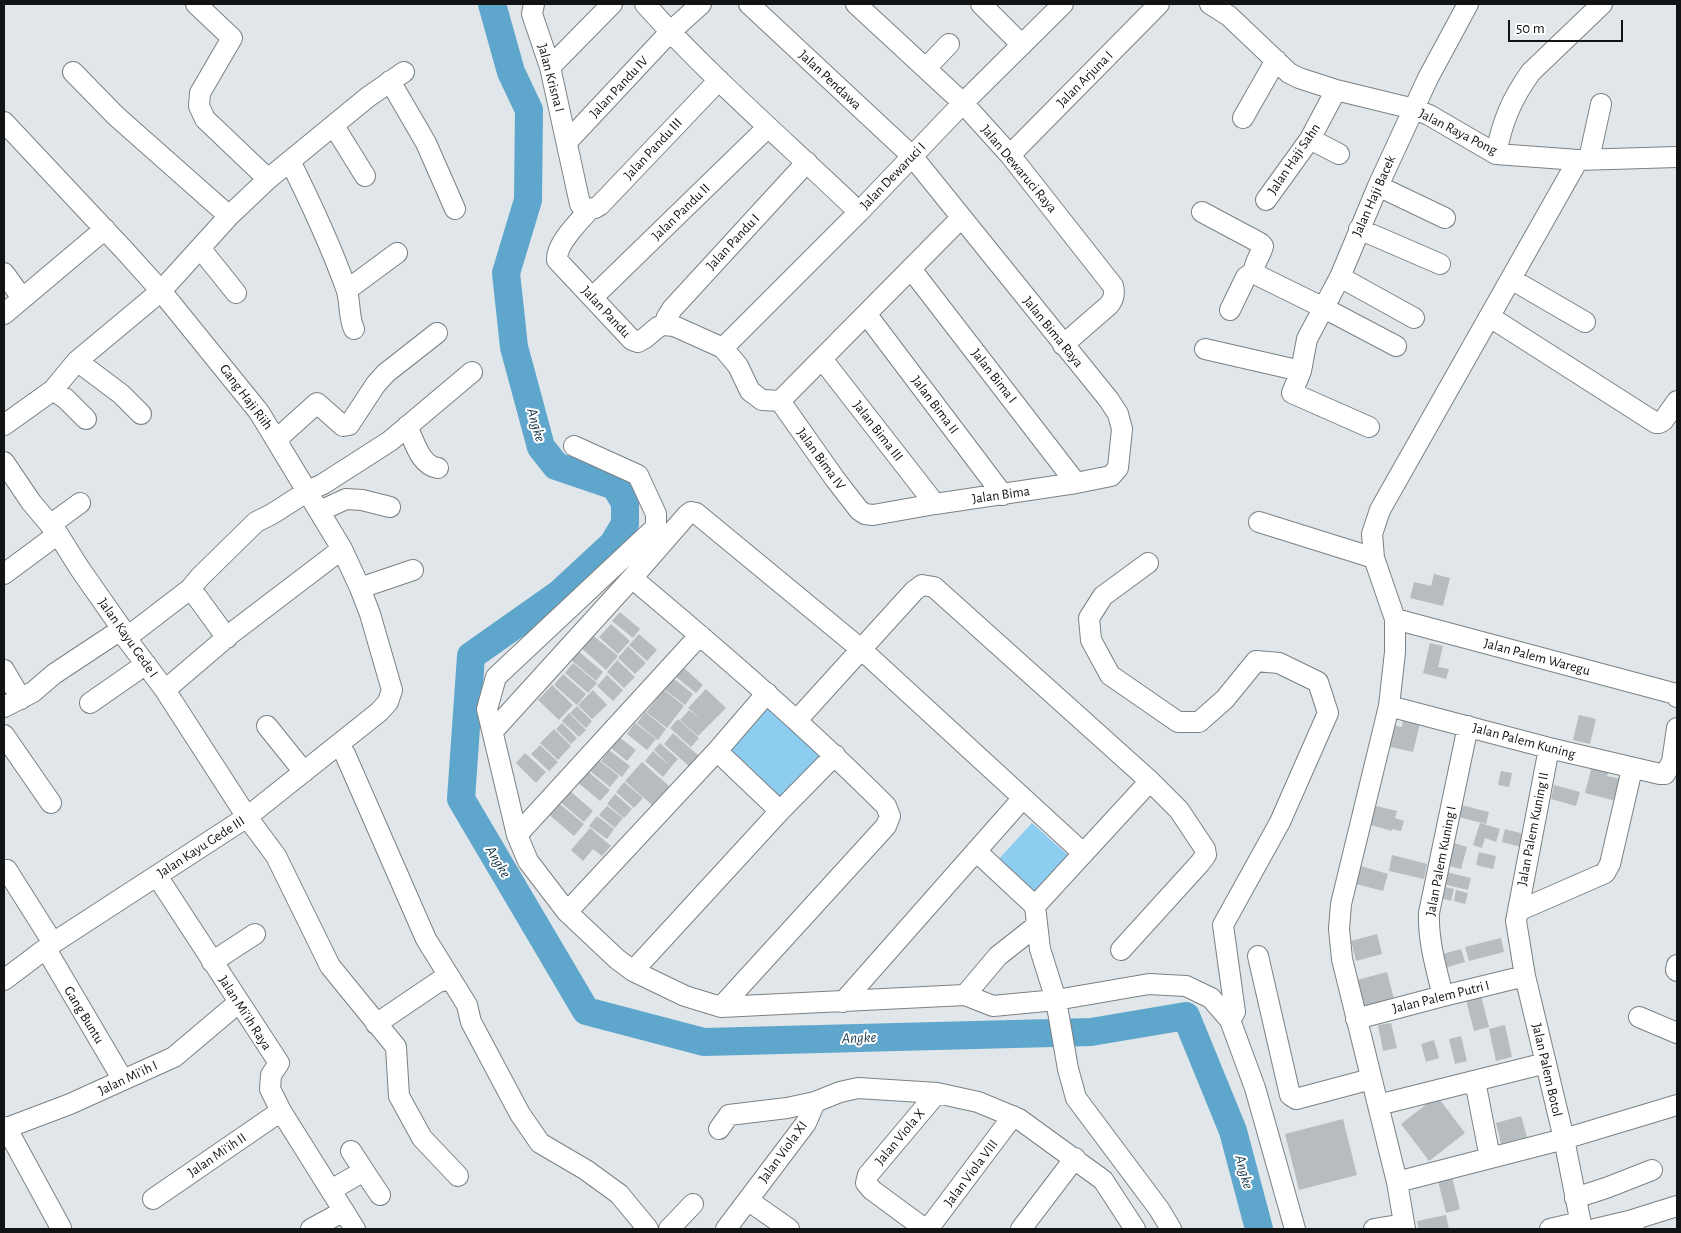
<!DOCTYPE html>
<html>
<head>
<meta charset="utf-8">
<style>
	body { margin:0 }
	#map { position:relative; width:1681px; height:1233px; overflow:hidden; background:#e0e6e9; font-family:"Alegreya Sans",sans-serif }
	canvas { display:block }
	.frame { position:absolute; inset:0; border:5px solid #111314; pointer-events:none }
	.scale { position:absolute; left:1508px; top:20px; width:115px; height:22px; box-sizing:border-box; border:2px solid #111314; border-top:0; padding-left:6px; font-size:15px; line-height:18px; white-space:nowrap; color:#111314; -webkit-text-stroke:4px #fff; paint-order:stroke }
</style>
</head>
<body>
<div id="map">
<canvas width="1681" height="1233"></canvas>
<div class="frame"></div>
<div class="scale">50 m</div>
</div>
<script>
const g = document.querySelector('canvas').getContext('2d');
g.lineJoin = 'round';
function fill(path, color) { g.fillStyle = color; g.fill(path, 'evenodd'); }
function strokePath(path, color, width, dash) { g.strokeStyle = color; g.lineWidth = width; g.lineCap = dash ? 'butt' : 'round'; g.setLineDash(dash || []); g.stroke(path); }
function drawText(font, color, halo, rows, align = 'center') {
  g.font = font + ' "Alegreya Sans",sans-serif'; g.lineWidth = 4; g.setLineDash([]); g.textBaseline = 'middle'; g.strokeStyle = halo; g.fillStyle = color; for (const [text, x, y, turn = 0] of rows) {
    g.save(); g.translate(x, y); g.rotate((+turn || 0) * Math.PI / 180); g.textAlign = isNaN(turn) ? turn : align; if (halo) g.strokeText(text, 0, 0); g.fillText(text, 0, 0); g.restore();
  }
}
const green = new Path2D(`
	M 766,702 L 829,756 L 780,805 L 723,751 Z
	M 1032,823 L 1069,856 L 1033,896 L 996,862 Z`);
const river = new Path2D(`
	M 492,4 L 511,72 L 529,110 L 528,200 L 506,273 L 514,347 L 541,447 L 556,466 L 615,486 L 625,503 L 625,524 L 613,544 L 559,594 L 471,656 L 461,799 L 586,1011 L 704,1042 L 1091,1032 L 1186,1016 L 1233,1131 L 1259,1229`);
const building = new Path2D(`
	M 1434,574 L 1450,578 L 1443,606 L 1410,598 L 1414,582 L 1431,586 Z
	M 620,612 L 640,629 L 633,638 L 612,621 Z
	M 611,624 L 630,641 L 618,654 L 599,637 Z
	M 590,633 L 618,656 L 606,670 L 579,646 Z
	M 639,634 L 657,650 L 647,661 L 629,645 Z
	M 1430,643 L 1443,646 L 1438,667 L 1449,669 L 1446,679 L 1423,673 Z
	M 628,646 L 646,663 L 635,674 L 618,658 Z
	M 577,650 L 603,672 L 596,681 L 570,659 Z
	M 617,660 L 635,677 L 624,688 L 607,672 Z
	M 573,663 L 597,683 L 588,693 L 565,673 Z
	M 684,668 L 703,685 L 696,693 L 676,677 Z
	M 563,674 L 586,694 L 577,705 L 554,685 Z
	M 607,675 L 623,690 L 613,701 L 597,686 Z
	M 673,678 L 693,694 L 685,705 L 664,689 Z
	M 552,685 L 573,705 L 559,720 L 538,700 Z
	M 706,689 L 726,708 L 698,736 L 680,720 L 689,710 L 702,720 L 688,708 Z
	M 593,690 L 607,705 L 592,719 L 578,705 Z
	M 664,690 L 684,706 L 667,728 L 646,712 Z
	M 577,706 L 592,721 L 586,728 L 570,713 Z
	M 645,712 L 666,729 L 658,740 L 637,723 Z
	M 569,713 L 586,730 L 579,737 L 562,721 Z
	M 1579,715 L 1596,719 L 1590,744 L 1573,740 Z
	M 678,719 L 699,738 L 691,747 L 670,728 Z
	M 1403,720 L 1420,724 L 1413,752 L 1386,746 L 1391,725 L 1402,727 Z
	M 562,723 L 577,738 L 571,744 L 556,729 Z
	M 635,723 L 656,739 L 647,750 L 627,734 Z
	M 554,729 L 571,746 L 558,760 L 540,743 Z
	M 673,733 L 699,756 L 690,767 L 664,744 Z
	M 619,737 L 636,750 L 627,761 L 611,748 Z
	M 660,743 L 678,759 L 671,767 L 654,750 Z
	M 540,745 L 558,762 L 549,771 L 531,754 Z
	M 609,750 L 630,766 L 622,777 L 601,761 Z
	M 653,751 L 671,767 L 663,777 L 645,761 Z
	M 525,753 L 546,772 L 536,783 L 516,763 Z
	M 598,760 L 619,776 L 610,787 L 590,771 Z
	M 642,762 L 669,786 L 652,805 L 625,781 Z
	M 1592,766 L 1609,770 L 1607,776 L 1621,779 L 1616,801 L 1585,793 Z
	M 585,769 L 610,790 L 600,801 L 575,780 Z
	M 1501,771 L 1512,773 L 1509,787 L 1498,785 Z
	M 624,782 L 643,798 L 634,808 L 616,792 Z
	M 1554,785 L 1580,792 L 1576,806 L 1551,799 Z
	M 569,790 L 593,811 L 584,822 L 559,801 Z
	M 615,794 L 632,809 L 624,818 L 607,804 Z
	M 556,801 L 584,824 L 574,836 L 547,813 Z
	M 1372,805 L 1397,811 L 1395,818 L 1404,821 L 1401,831 L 1392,829 L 1392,831 L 1367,824 Z
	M 1461,805 L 1489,812 L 1486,824 L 1458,817 Z
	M 607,806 L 623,818 L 615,828 L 599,815 Z
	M 597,816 L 614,829 L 607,839 L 589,826 Z
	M 1480,823 L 1500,829 L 1496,842 L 1485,838 L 1482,848 L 1473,845 Z
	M 590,828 L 611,846 L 602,856 L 593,849 L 583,861 L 571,850 Z
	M 1505,829 L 1524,834 L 1521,847 L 1502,842 Z
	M 1451,842 L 1467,847 L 1461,869 L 1445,865 Z
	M 1479,852 L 1496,856 L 1493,869 L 1476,865 Z
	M 1392,855 L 1427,864 L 1424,879 L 1389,871 Z
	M 1361,866 L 1388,874 L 1383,891 L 1356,884 Z
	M 1442,871 L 1471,878 L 1468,890 L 1439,883 Z
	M 1437,885 L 1454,889 L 1451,901 L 1434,896 Z
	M 1456,890 L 1468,893 L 1465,904 L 1454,901 Z
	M 1377,934 L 1382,954 L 1356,961 L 1351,941 Z
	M 1501,938 L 1504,952 L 1469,961 L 1465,947 Z
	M 1461,949 L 1465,962 L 1442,969 L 1439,955 Z
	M 1387,972 L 1394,999 L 1364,1007 L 1357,980 Z
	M 1481,996 L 1489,1027 L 1474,1031 L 1466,1000 Z
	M 1391,1023 L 1397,1048 L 1383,1051 L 1378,1025 Z
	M 1505,1025 L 1512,1057 L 1496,1061 L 1489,1029 Z
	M 1461,1036 L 1467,1061 L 1455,1064 L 1449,1039 Z
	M 1434,1040 L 1439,1058 L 1426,1062 L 1421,1044 Z
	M 1437,1096 L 1465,1133 L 1429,1161 L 1401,1124 Z
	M 1521,1116 L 1527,1137 L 1501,1144 L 1496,1123 Z
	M 1343,1119 L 1357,1175 L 1299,1190 L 1285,1134 Z
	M 1452,1177 L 1460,1209 L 1446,1213 L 1438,1181 Z
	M 1446,1215 L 1449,1229 L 1419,1229 L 1417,1221 Z`);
const minor = new Path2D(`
	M 196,4 L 232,38 L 200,93 L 199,106 L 205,119 L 268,179
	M 534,4 L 532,14 L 550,67 L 580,204 L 584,209 L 595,208 L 600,205 L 719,80
	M 645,4 C 711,78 787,143 859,212
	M 749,4 L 912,156 L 1109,400 L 1118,414 L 1122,429 L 1118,468 L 1111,476 L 1076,483 L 935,504 L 873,515 L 865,514 L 859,510 L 835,479 L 780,401
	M 856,4 L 963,103 L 1010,155 L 1113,286 C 1115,294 1114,299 1109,305 L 1063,345
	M 981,4 L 1022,45
	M 1210,4 L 1229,16 L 1289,73 L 1299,78 L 1336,90 L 1414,109 L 1429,115 L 1496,154 L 1578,160 L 1677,157
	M 550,67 L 612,4
	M 926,68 L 949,44
	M 73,72 L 116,116 L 229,216
	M 390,81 L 426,143 L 455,209
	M 1243,118 L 1276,60
	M 4,122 L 125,251 L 161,291 L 229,216 L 268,179 L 368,97 L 404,72
	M 334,126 L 365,176
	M 1310,139 L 1339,154
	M 567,142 L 670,32 L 701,4
	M 1496,154 C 1502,122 1512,98 1531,72 L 1602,4
	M 1010,155 L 1159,4
	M 1589,159 L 1601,104
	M 290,161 C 311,203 330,244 346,288 C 351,302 348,316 354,329
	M 1378,186 L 1445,218
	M 1266,200 L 1310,139 L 1336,90
	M 590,209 C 580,221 556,243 557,260 L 632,340 L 638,342 L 645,338 L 658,327 L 664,325 L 674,326 L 723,348 L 738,366 L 750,391 L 762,400 L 780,401
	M 1202,212 L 1260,243 L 1263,246 C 1261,255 1254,262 1254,272 L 1257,275 L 1324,308 L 1396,346
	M 1359,229 L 1440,264
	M 200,248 L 236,293
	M 911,269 L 1076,483
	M 4,273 L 22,298
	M 1340,277 L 1414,318
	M 1511,279 L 1585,322
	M 347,290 L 397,253
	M 593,297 L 768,127
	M 1230,310 L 1246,277 L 1254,272
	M 4,314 L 105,229
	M 867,315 L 1003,495
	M 1490,317 L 1656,423 L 1659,423 L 1663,421 L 1677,401
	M 664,325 L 667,317 L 672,309 L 807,162
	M 723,348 L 859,212 L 963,103 L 1063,4
	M 1205,349 L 1301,371
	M 822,359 L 935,504
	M 77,361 L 121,394 L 141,414
	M 53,390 L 66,399 L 86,419
	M 780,401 L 961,218
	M 4,425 L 53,390 L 77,361 L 161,291 L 259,412 L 342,549 L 360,588 L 370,614 L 392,690 L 388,702 L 379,712 L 247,817 L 53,943 L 4,980
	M 407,426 C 414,440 420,466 438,468
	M 1369,427 L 1292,393 L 1301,371 L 1307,339 L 1340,277 L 1378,186 L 1428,78 L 1468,4
	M 277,439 L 317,403 L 343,426 L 349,425 L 376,384 L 386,373 L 437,333
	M 574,446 L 638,475 L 656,514 L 656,527 L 496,677 L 487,709 L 517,835 L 528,861 L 567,912 L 617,959 L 633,971 L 685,996 L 721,1007 L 965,995 L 998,956 L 1036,926
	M 4,462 L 31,502 L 58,534 L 80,569 L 122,629 L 126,638 L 165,690 L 247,817 L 276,856 L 330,966 L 396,1047 L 399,1096 L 422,1138 L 458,1176
	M 320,511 L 346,499 L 362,500 L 390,507
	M 1259,522 L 1374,558
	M 50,525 L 80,503
	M 1148,563 L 1103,596 L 1089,618 L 1091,640 L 1110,675 L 1178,722 L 1199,722 L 1225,699 L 1256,661 L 1279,663 L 1318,682 L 1328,713 L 1280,822 L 1223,925 L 1235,1012 L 1230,1020
	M 4,574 L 58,534
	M 632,578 C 719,651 805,725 886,806 L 890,816 L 886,826 L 721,1007
	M 360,588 L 413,570
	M 190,589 L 197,597 L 227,638
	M 1395,619 L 1676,694 L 1677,697
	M 126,638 L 190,589 L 200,577 L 256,522 L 272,514 L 308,491 L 323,484 L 390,441 L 472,372
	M 4,670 L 21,699
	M 165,690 L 233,632 L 342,549
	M 90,703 L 146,664
	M 1389,706 L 1549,748 L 1660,774 L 1665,774 L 1672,762 L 1677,728
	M 4,707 L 33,692 L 54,674 L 122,629
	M 797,720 L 914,591 L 922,585 L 934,587 L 1150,781 L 1179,810 L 1205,849 L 1206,855 L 1200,863 L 1121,950
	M 267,726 L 304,772
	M 493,731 L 632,578 L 687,515 L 691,512 L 696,513 L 862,650 L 1083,853
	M 4,735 L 51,803
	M 337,746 L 345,754 L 426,939 L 467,1005 L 471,1022 L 520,1114 L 540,1143 L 586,1170 L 619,1194 L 648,1229
	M 1549,748 L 1516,921 L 1525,976 L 1564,1139 L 1582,1229
	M 717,751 L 780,811
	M 517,835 L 700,635
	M 976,851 L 1035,906 L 1040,949 L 1056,1000 L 1068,1069 L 1076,1098 L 1159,1209 L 1171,1229
	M 4,870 L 7,870 L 53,943
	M 157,876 L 279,1063 L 271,1075 L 270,1089 L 281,1111 L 355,1229
	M 1035,906 L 1150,781
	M 1518,911 L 1605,873 L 1610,864 L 1632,769
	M 567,912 L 717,751 L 767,693
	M 46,949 L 123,1080
	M 1258,956 L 1290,1095 L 1296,1099 L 1371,1079
	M 212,962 L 255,934
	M 1677,965 L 1676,970 L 1677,971
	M 633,971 L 780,811 L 835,755
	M 965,995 L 993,1006 L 1056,1000 L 1149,984 L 1186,986 L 1211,998 L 1230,1020 L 1255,1088 L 1295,1229
	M 1443,996 C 1436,968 1428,941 1429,913 L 1468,726
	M 843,1002 L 1023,798
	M 1639,1017 L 1677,1033
	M 1356,1019 L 1443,996 L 1525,976
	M 376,1024 L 438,982 L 451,979
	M 1475,1081 L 1490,1158
	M 1378,1105 L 1546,1063
	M 6,1127 L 61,1228 L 59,1229
	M 4,1129 L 70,1104 L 174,1057 L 238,1003
	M 719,1129 L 729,1115 L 787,1108 L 815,1102 L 840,1092 L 858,1088 L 937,1093 L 978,1102 L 1019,1119 L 1103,1180 L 1135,1229
	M 364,1171 L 380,1195
	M 1397,1182 L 1564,1139 L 1677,1105
	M 331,1190 L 364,1171 L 351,1151
	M 1575,1198 L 1606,1188 L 1652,1170
	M 153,1199 L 281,1111
	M 749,1201 L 789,1229
	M 1629,1221 L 1677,1206
	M 311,1229 L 344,1211
	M 669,1229 L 693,1204
	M 726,1229 L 806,1123 L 815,1102
	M 925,1229 L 872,1190 L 866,1183 L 868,1175 L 937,1093
	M 928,1229 L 1013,1116
	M 1021,1229 L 1075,1158
	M 1374,1229 L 1404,1224
	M 1405,1229 L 1397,1182 L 1342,959 L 1339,929 L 1341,904 L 1389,706 L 1395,652 L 1395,619 L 1374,558 L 1372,534 L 1380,510 L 1578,160
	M 1550,1229 L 1580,1222
	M 1595,1229 L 1629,1221 L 1634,1229`);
const streetNames = [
	["Jalan Krisna I",551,78,75],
	["Jalan Arjuna I",1085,79,-45],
	["Jalan Pendawa",830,80,43],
	["Jalan Pandu IV",619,87,-47],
	["Jalan Raya Pong",1458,132,27],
	["Jalan Pandu III",653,149,-47],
	["Jalan Haji Sahn",1294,159,-56],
	["Jalan Dewaruci Raya",1019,169,50],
	["Jalan Dewaruci I",893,176,-46],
	["Jalan Haji Bacek",1374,196,-66],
	["Jalan Pandu II",681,212,-44],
	["Jalan Pandu I",733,242,-47],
	["Jalan Pandu",606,312,47],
	["Jalan Bima Raya",1053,332,51],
	["Jalan Bima I",994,376,52],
	["Gang Haji Riih",246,397,53],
	["Jalan Bima II",935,405,53],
	["Jalan Bima III",878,431,52],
	["Jalan Bima IV",821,459,54],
	["Jalan Bima",1001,495,-8],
	["Jalan Kayu Gede I",128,638,55],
	["Jalan Palem Waregu",1537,657,15],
	["Jalan Palem Kuning",1524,741,15],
	["Jalan Palem Kuning II",1533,829,-79],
	["Jalan Kayu Gede III",201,847,-33],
	["Jalan Palem Kuning I",1441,861,-79],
	["Jalan Palem Putri I",1441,997,-14],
	["Jalan Mi'ih Raya",245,1013,57],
	["Gang Buntu",84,1015,59],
	["Jalan Palem Botol",1547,1070,77],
	["Jalan Mi'ih I",128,1078,-25],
	["Jalan Viola X",900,1137,-50],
	["Jalan Viola XI",783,1152,-54],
	["Jalan Mi'ih II",217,1155,-34],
	["Jalan Viola VIII",971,1173,-53]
];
const waterNames = [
	["Angke",536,425,74],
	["Angke",498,862,59],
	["Angke",859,1038,-2],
	["Angke",1244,1172,75]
];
fill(green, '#8dcdf0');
strokePath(river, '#5ea6cb', 28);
fill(building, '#b7bcc0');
strokePath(minor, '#7b8184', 22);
strokePath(minor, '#fff', 20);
drawText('14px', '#111314', '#fff', streetNames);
drawText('italic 15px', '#153647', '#fff', waterNames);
</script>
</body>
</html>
